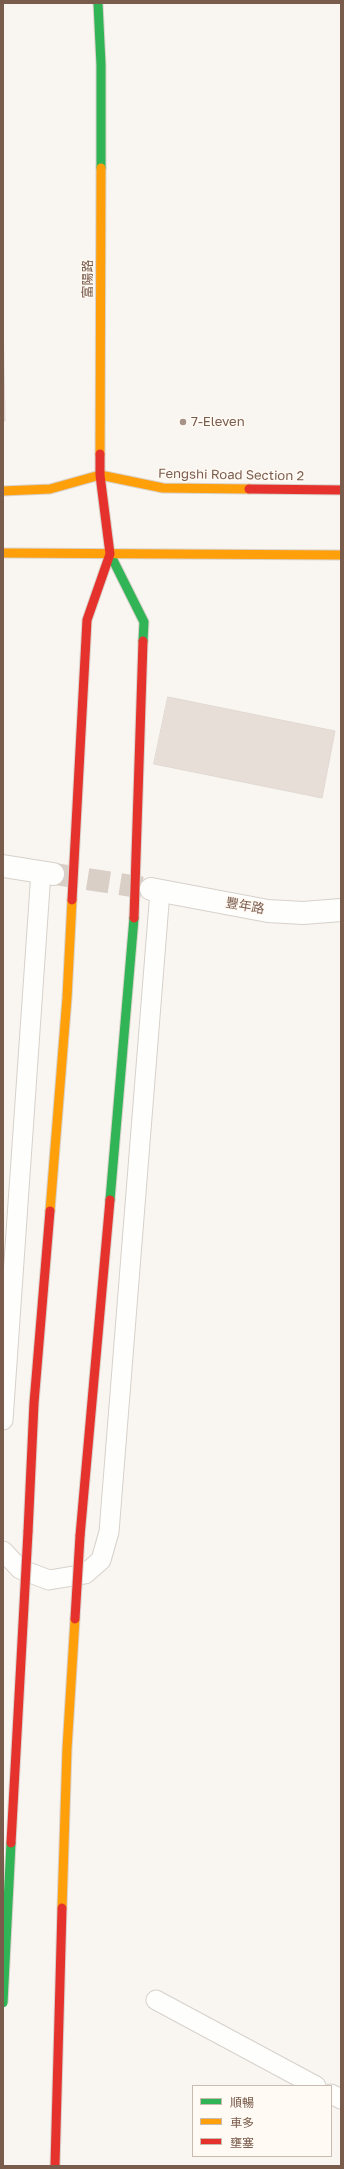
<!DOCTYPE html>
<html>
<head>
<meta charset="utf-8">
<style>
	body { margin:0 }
	#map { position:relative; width:344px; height:2169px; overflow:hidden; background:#f9f5f0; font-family:"Golos Text","Noto Sans TC",sans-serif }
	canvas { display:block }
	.frame { position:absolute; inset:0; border:4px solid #7a5c4d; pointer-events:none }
	.legend { position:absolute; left:192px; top:2085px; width:140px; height:72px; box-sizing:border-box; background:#fffaf3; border:1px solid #cabbb1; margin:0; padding:5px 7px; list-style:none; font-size:12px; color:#7a5c4d }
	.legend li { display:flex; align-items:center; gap:8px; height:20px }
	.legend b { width:20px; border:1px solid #cabbb1 }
</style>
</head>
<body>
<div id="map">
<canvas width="344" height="2169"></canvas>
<div class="frame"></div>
<ul class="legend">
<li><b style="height:5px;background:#30b455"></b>順暢</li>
<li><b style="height:5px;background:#ff9f0a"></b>車多</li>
<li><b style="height:5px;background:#e5322d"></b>壅塞</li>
</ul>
</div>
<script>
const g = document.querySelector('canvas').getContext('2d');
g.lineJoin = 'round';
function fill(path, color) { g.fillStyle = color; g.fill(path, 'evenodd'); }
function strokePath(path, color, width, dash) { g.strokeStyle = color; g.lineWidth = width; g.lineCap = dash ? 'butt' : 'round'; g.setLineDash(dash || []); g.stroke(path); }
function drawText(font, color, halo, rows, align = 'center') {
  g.font = font + ' "Golos Text","Noto Sans TC",sans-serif'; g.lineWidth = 3; g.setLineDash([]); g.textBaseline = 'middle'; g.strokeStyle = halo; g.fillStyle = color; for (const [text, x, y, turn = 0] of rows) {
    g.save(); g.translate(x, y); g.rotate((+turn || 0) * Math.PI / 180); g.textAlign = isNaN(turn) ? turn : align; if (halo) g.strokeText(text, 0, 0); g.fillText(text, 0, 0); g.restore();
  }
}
const building = new Path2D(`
	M 3,314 L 5,421 L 3,421 Z
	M 168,697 L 335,731 L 322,798 L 154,764 Z`);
const streetTunnel = new Path2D(`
	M 55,874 L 151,889`);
const lane = new Path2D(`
	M 3,1420 L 41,872
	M 3,1551 L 20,1569 L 49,1580 L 85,1574 L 101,1560 L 109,1532 L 160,891
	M 156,2000 L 316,2086
	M 331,2094 L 341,2099`);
const street = new Path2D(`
	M 3,866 L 53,874
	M 151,889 L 268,911 L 303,913 L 341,910`);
const fast = new Path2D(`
	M 98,3 L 101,65 L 101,168
	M 110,554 L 144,622 L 143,641
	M 110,1200 L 134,918`);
const slow = new Path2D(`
	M 100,454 L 101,168
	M 3,491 L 50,489 L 100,475 L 163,488 L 249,489
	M 3,553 L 341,555
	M 50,1211 L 67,998 L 72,900`);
const jam = new Path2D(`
	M 100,454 L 100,475 L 110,554
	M 249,489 L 341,490
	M 72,900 L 87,620 L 110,554
	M 134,918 L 143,641
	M 28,1532 L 34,1403 L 50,1211
	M 80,1536 L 110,1200`);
const fastBridge = new Path2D(`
	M 3,2003 L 11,1843`);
const slowBridge = new Path2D(`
	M 62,1908 L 67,1749 L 75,1619`);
const jamBridge = new Path2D(`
	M 75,1619 L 80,1536
	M 11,1843 L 28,1532
	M 55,2166 L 62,1908`);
const markers = [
	[183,422,4,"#a69286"]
];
const streetNames = [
	["富陽路",88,279,-90],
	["Fengshi Road Section 2",231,475,1],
	["豐年路",245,906,10]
];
const poiNames = [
	["7-Eleven",191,422]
];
fill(building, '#e6ded7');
strokePath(building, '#e2d8d2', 1);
strokePath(streetTunnel, '#d9cfc7', 22, [22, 11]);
strokePath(lane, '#d7d1cb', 21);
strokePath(street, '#d7d1cb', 24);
strokePath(fast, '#d9d2cb', 11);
strokePath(slow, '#d9d2cb', 11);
strokePath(jam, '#d9d2cb', 11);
strokePath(lane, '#fefefd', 19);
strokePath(street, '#fefefd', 22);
strokePath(fast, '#30b455', 9);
strokePath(slow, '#ff9f0a', 9);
strokePath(jam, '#e5322d', 9);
strokePath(fastBridge, '#dad1cc', 11, []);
strokePath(slowBridge, '#dad1cc', 11, []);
strokePath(jamBridge, '#dad1cc', 11, []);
strokePath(fastBridge, '#30b455', 9);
strokePath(slowBridge, '#ff9f0a', 9);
strokePath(jamBridge, '#e5322d', 9);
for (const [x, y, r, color] of markers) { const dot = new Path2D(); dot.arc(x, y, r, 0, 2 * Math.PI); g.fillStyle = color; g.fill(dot); strokePath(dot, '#fffaf3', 1.5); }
drawText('13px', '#7a5c4d', '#fffaf3', streetNames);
drawText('13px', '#7a5c4d', '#fffaf3', poiNames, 'left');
</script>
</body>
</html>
